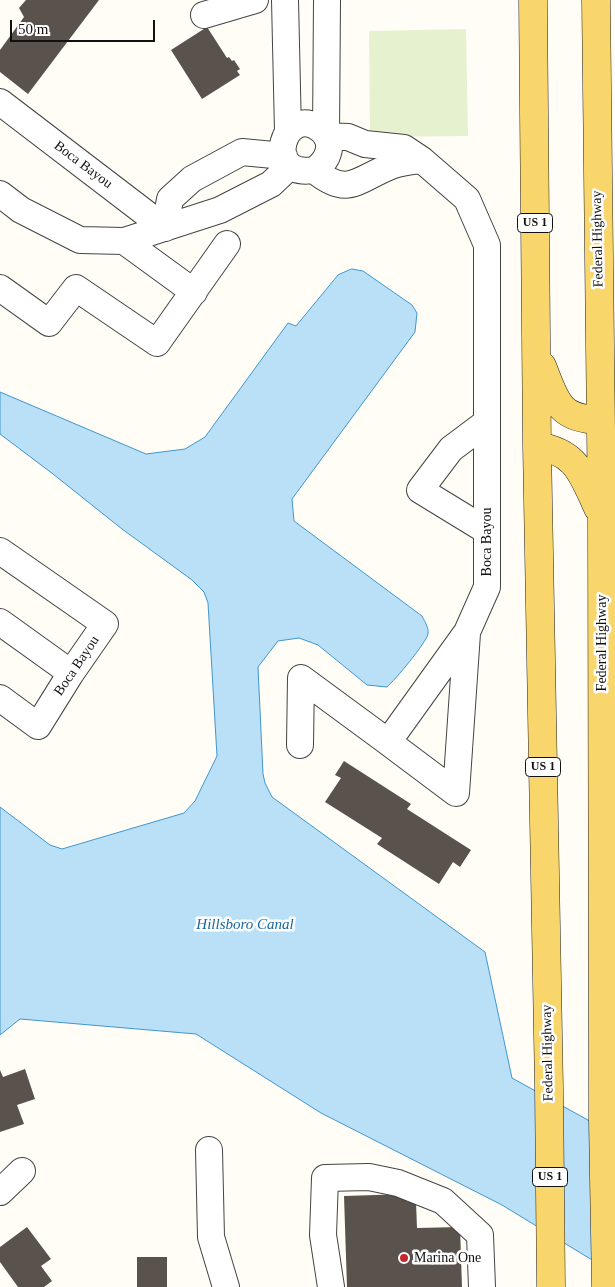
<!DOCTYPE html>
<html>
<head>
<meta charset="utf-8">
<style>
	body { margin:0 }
	#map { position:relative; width:615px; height:1287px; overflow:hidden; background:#fffdf5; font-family:"Times New Roman",serif }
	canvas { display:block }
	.scale { position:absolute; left:10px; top:20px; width:145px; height:22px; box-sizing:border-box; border:2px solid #111; border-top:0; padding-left:6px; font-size:15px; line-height:18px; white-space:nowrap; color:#111; -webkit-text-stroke:4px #fff; paint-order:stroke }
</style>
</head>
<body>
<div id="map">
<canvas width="615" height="1287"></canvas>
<div class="scale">50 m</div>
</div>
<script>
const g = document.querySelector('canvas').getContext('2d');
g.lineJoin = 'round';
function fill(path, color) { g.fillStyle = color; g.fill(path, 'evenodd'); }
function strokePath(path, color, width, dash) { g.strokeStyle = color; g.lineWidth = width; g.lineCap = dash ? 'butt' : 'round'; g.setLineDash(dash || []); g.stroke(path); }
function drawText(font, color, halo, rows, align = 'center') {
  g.font = font + ' "Times New Roman",serif'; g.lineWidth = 5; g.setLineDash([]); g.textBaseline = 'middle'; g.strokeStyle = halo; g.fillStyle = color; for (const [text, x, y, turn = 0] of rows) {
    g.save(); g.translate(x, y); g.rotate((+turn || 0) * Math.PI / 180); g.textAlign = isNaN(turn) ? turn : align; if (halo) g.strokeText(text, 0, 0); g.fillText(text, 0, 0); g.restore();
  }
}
const pitch = new Path2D(`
	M 466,29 L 468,136 L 370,137 L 369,31 Z`);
const water = new Path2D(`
	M 352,269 L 363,271 L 412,305 L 417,313 L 415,332 L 292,499 L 294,521 L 422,616 C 425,622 429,628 428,634 C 426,643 395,680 387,687 L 367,685 L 318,645 L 299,638 L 278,641 L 258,667 L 263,774 L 265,783 L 272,797 L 485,952 L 512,1078 L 615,1135 L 615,1274 L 502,1205 L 321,1113 L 196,1034 L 20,1019 L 0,1035 L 0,807 L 50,845 L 62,849 L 184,813 L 195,801 L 217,756 L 208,603 L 204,592 L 192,580 L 122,529 L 53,474 L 0,434 L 0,392 L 146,454 L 185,449 L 205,437 L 288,323 L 296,326 L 338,275 Z`);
const building = new Path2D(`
	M 26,0 L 99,0 L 28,94 L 0,72 L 0,50 L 24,17 L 19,8 Z
	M 207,27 L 227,58 L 229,57 L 232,61 L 234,60 L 240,69 L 237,71 L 240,75 L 202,99 L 171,50 Z
	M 344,761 L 411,804 L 407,809 L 471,850 L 460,867 L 453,862 L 439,884 L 377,844 L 382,838 L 325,802 L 341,778 L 335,775 Z
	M 25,1069 L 35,1099 L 17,1105 L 24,1124 L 0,1132 L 0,1070 L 3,1077 Z
	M 407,1194 L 407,1202 L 416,1202 L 417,1228 L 460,1227 L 462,1287 L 347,1287 L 344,1196 Z
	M 27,1227 L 51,1259 L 41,1266 L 52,1281 L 44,1287 L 18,1287 L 0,1262 L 0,1247 Z
	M 137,1257 L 167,1257 L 167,1287 L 137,1287 Z`);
const minor = new Path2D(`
	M 285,0 L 288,132
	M 204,15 L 255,0
	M 0,102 L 165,228 L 170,199 L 192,179 L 242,152 L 284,156
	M 314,170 C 329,161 336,141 320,129 C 285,102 260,178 314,170 C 348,198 356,180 391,166 C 401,162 412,161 422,160
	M 0,194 L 21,210 L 80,240 L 124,241 L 220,210 L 271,184 L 290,166
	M 124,241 L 194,292
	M 0,288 L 49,323 L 76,288 L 157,343 L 227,244
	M 487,422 L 451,449 L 420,490 L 487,531
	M 0,551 L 105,624 L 71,673 L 38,726 L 0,698
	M 0,622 L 71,673
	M 388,742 L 456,793 L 467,633
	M 300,745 L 301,678 L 388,742 L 467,632 L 487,587 L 487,245 L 467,199 L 422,160 L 404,148 L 365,144 L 348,137 L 326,136 L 327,0
	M 209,1150 L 211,1237 L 226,1287
	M 0,1192 L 22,1171
	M 331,1287 L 323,1235 L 325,1178 L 369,1177 L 398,1183 L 443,1201 L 480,1235 L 482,1287`);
const major = new Path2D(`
	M 533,0 L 537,446 L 549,1088 L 551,1287
	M 596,0 L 602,517 L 603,1121 L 606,1287
	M 542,366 C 556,401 558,419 600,420
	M 537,446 C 577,452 582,474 598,508`);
const markers = [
	[404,1258,5,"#c4262e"]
];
const shields = [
	[535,223,35],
	[543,767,35],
	[550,1177,35]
];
const shieldNames = [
	["US 1",535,223],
	["US 1",543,767],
	["US 1",550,1177]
];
const streetNames = [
	["Boca Bayou",83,165,37],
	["Federal Highway",598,239,-91],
	["Boca Bayou",487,542,-90],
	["Federal Highway",602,643,-90],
	["Boca Bayou",77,666,-56],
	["Federal Highway",548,1053,-91]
];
const poiNames = [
	["Marina One",414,1258]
];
const waterNames = [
	["Hillsboro Canal",245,925]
];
fill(pitch, '#e6f2cf');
fill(water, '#b9e0f7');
strokePath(water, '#3f96cf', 1);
fill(building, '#5a524d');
strokePath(minor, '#444', 28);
strokePath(major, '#222', 29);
strokePath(minor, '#fff', 26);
strokePath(major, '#f9d66b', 28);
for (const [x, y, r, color] of markers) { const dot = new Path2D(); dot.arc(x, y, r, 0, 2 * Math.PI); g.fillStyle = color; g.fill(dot); strokePath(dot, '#fff', 2); }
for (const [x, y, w] of shields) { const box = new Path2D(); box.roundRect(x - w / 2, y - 9.5, w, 19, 4); g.fillStyle = '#fff'; g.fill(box); strokePath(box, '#111', 1); }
drawText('bold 12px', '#111', null, shieldNames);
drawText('14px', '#111', '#fff', streetNames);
drawText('14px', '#111', '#fff', poiNames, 'left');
drawText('italic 15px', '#1768a6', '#fff', waterNames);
</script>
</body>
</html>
